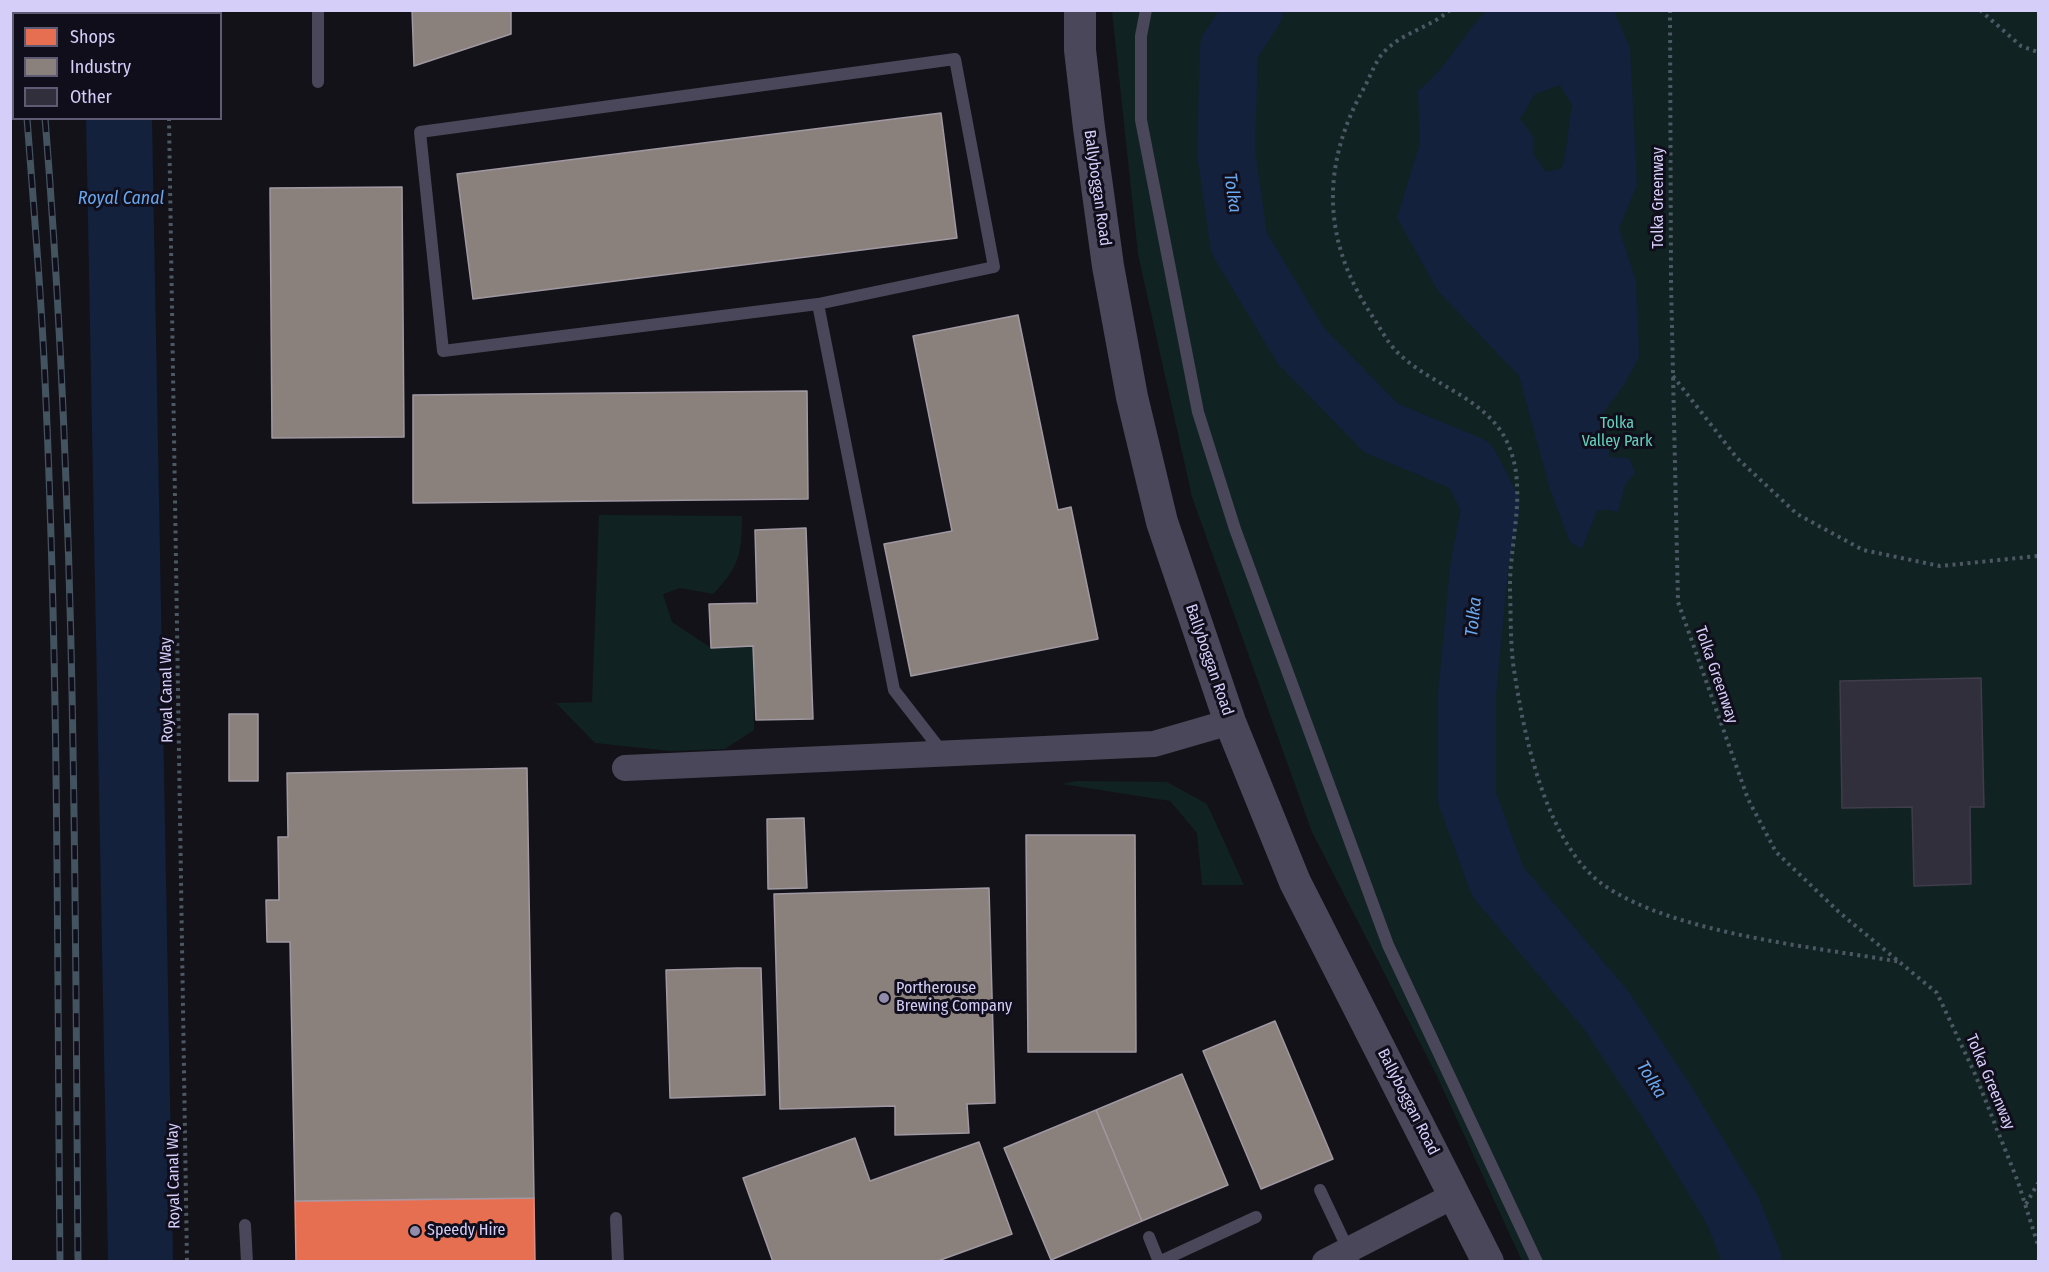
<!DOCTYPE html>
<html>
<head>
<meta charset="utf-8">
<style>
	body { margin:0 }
	#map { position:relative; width:2049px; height:1272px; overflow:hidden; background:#131218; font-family:"Fira Sans Condensed",sans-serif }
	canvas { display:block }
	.frame { position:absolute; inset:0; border:12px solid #d5cef9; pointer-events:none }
	.legend { position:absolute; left:12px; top:12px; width:210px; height:108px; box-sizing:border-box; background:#110e1c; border:2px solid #5f5b74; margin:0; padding:8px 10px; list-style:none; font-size:18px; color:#d5cef9 }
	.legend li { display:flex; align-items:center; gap:12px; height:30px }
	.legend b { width:30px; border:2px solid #5f5b74 }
</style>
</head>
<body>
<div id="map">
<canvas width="2049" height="1272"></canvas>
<div class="frame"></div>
<ul class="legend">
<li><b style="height:16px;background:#e76f51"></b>Shops</li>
<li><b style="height:16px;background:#8a817c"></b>Industry</li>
<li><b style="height:16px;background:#312f3b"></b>Other</li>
</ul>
</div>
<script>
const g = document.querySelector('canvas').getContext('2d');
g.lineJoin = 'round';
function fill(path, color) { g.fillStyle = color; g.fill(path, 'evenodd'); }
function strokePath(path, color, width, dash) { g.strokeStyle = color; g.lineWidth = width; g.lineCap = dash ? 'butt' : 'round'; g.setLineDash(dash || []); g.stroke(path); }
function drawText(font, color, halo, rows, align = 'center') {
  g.font = font + ' "Fira Sans Condensed",sans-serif'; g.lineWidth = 6; g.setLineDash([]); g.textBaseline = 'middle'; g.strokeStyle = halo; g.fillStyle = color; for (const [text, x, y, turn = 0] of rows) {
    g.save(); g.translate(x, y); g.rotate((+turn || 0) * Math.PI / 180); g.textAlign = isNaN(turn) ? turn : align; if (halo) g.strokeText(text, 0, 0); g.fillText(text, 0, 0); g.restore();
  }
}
const green = new Path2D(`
	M 1112,11 L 2038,11 L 2038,1261 L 1522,1261 L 1437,1076 L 1312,832 L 1192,497 L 1138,254 Z
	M 599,515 L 742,516 C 742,553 739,568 713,594 L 680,588 L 663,594 L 672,622 L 711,648 L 753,646 L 754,730 L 725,749 L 670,751 L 595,743 L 556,703 L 592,702 Z
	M 1077,781 L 1167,782 L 1207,804 L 1244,885 L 1202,885 L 1197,833 L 1170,801 L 1062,784 Z`);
const water = new Path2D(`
	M 1486,11 L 1614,11 L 1630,48 L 1637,185 L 1619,228 L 1636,282 L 1639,357 L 1624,385 L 1602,414 L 1610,457 L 1629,458 L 1635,473 L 1625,485 L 1618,512 L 1605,509 L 1597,511 L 1582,549 L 1570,542 L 1550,489 L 1519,376 L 1438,291 L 1397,218 L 1420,143 L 1418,91 C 1446,69 1462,36 1486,11 ZM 1560,85 L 1572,105 C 1568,127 1568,147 1562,168 L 1546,172 L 1533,154 L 1533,136 L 1520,119 L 1535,94 Z
	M 86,119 L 152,119 L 173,1261 L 108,1261 Z`);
const shops = new Path2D(`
	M 534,1198 L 535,1262 L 296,1262 L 295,1201 Z`);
const industry = new Path2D(`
	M 412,10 L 511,10 L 511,34 L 414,66 Z
	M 941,113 L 957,238 L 473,299 L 457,174 Z
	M 402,187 L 404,437 L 272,438 L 270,188 Z
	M 1018,315 L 1058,510 L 1071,507 L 1098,639 L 911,676 L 884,544 L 952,531 L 913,336 Z
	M 807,391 L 808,499 L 413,503 L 413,395 Z
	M 806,528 L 813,719 L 756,720 L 753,646 L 711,648 L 709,604 L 757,603 L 755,530 Z
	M 229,714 L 258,714 L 258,781 L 229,781 Z
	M 527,768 L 534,1198 L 295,1201 L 290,942 L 267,942 L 266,900 L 279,900 L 278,837 L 288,837 L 287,773 Z
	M 804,818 L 807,888 L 768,889 L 767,819 Z
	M 1026,835 L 1135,835 L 1136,1052 L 1028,1052 Z
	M 989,888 L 995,1103 L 967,1104 L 969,1133 L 895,1135 L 895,1106 L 780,1109 L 774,894 Z
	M 738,968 L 761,968 L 765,1095 L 670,1098 L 666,970 Z
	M 1275,1021 L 1333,1159 L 1261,1189 L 1203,1051 Z
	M 1182,1074 L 1228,1185 L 1142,1221 L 1096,1110 Z
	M 1096,1110 L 1142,1221 L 1051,1260 L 1004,1148 Z
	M 855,1138 L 870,1181 L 979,1142 L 1012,1234 L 935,1262 L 773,1262 L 743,1178 Z`);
const river = new Path2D(`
	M 1254,10 L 1229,48 L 1226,152 L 1239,243 L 1301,346 L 1381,428 L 1470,465 L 1491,506 L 1479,569 L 1467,695 L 1467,798 L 1498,882 L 1606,1010 L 1665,1099 L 1733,1211 L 1753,1262`);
const building = new Path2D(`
	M 1981,678 L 1984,807 L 1970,807 L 1971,884 L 1914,886 L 1912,807 L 1842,808 L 1840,681 Z`);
const path = new Path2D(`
	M 167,10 L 167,14
	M 1450,10 C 1430,28 1402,32 1383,53 C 1375,62 1370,77 1364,88 C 1321,165 1322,240 1371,314 C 1379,326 1387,342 1397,352 C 1430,385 1482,396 1505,438 C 1530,484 1509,541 1510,590 C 1511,618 1510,649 1515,676 C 1525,741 1548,847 1605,886 C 1676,934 1815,947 1901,962
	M 1670,10 L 1671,282 L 1678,602 L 1748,799 L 1776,852 L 1840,913 L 1937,993 L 1975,1074 L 2018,1182 L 2038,1245
	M 1980,10 L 2021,46 L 2038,52
	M 169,118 L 187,1262
	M 1673,376 L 1737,458 L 1797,514 L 1863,550 L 1940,566 L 2038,556
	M 2026,1204 L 2038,1183`);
const service = new Path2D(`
	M 1146,10 L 1141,36 L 1141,120 L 1198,412 L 1235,529 L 1388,945 L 1537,1262
	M 318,82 L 318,10
	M 818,304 L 443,351 L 420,132 L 955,59 L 994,267 L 818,304 L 894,690 L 943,753
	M 1320,1190 L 1354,1262
	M 616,1218 L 618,1262
	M 245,1225 L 247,1262
	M 1149,1237 L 1159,1262 L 1256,1217`);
const minor = new Path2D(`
	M 625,768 L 1154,744 L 1230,722
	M 1325,1262 L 1455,1195`);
const tertiary = new Path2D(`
	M 1080,10 L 1080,50 L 1089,128 L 1108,266 L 1132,397 L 1162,522 L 1230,722 L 1295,882 L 1488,1262`);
const rail = new Path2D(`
	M 17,10 L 18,14
	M 35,10 L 35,14
	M 27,118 C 33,199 40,279 44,359 C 59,660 57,961 60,1262
	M 45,118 C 76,499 75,880 78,1262`);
const markers = [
	[884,998,6,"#918caa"],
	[415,1231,6,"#918caa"]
];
const streetNames = [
	["Ballyboggan Road",1097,188,82],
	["Tolka Greenway",1659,198,-90],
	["Ballyboggan Road",1209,660,71],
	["Tolka Greenway",1716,675,71],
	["Royal Canal Way",167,690,-91],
	["Tolka Greenway",1990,1082,67],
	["Ballyboggan Road",1408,1102,63],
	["Royal Canal Way",174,1176,-91]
];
const parkNames = [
	["Tolka",1617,424],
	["Valley Park",1617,442]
];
const poiNames = [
	["Portherouse",896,989],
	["Brewing Company",896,1007],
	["Speedy Hire",427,1231]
];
const waterNames = [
	["Tolka",1232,193,82],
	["Royal Canal",121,199],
	["Tolka",1474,617,-84],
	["Tolka",1651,1080,58]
];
fill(green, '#112223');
fill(water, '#13213c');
fill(shops, '#e76f51');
strokePath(shops, '#e28c83', 1.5);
fill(industry, '#8a817c');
strokePath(industry, '#a098a2', 1.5);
strokePath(river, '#13213c', 58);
fill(building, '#312f3b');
strokePath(building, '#403c4b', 1.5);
strokePath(path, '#4c5863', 4, [3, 4.5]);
strokePath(service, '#494759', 12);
strokePath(minor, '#494759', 26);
strokePath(tertiary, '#494759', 32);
strokePath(rail, '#43535f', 7);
strokePath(rail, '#110e1c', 4.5, [14]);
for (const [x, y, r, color] of markers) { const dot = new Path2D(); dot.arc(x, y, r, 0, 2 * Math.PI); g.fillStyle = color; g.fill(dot); strokePath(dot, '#110e1c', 2); }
drawText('16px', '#d5cef9', '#110e1c', streetNames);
drawText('16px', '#64d0bb', '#110e1c', parkNames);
drawText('16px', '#d5cef9', '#110e1c', poiNames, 'left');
drawText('italic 18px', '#68a8ee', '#110e1c', waterNames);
</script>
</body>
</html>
